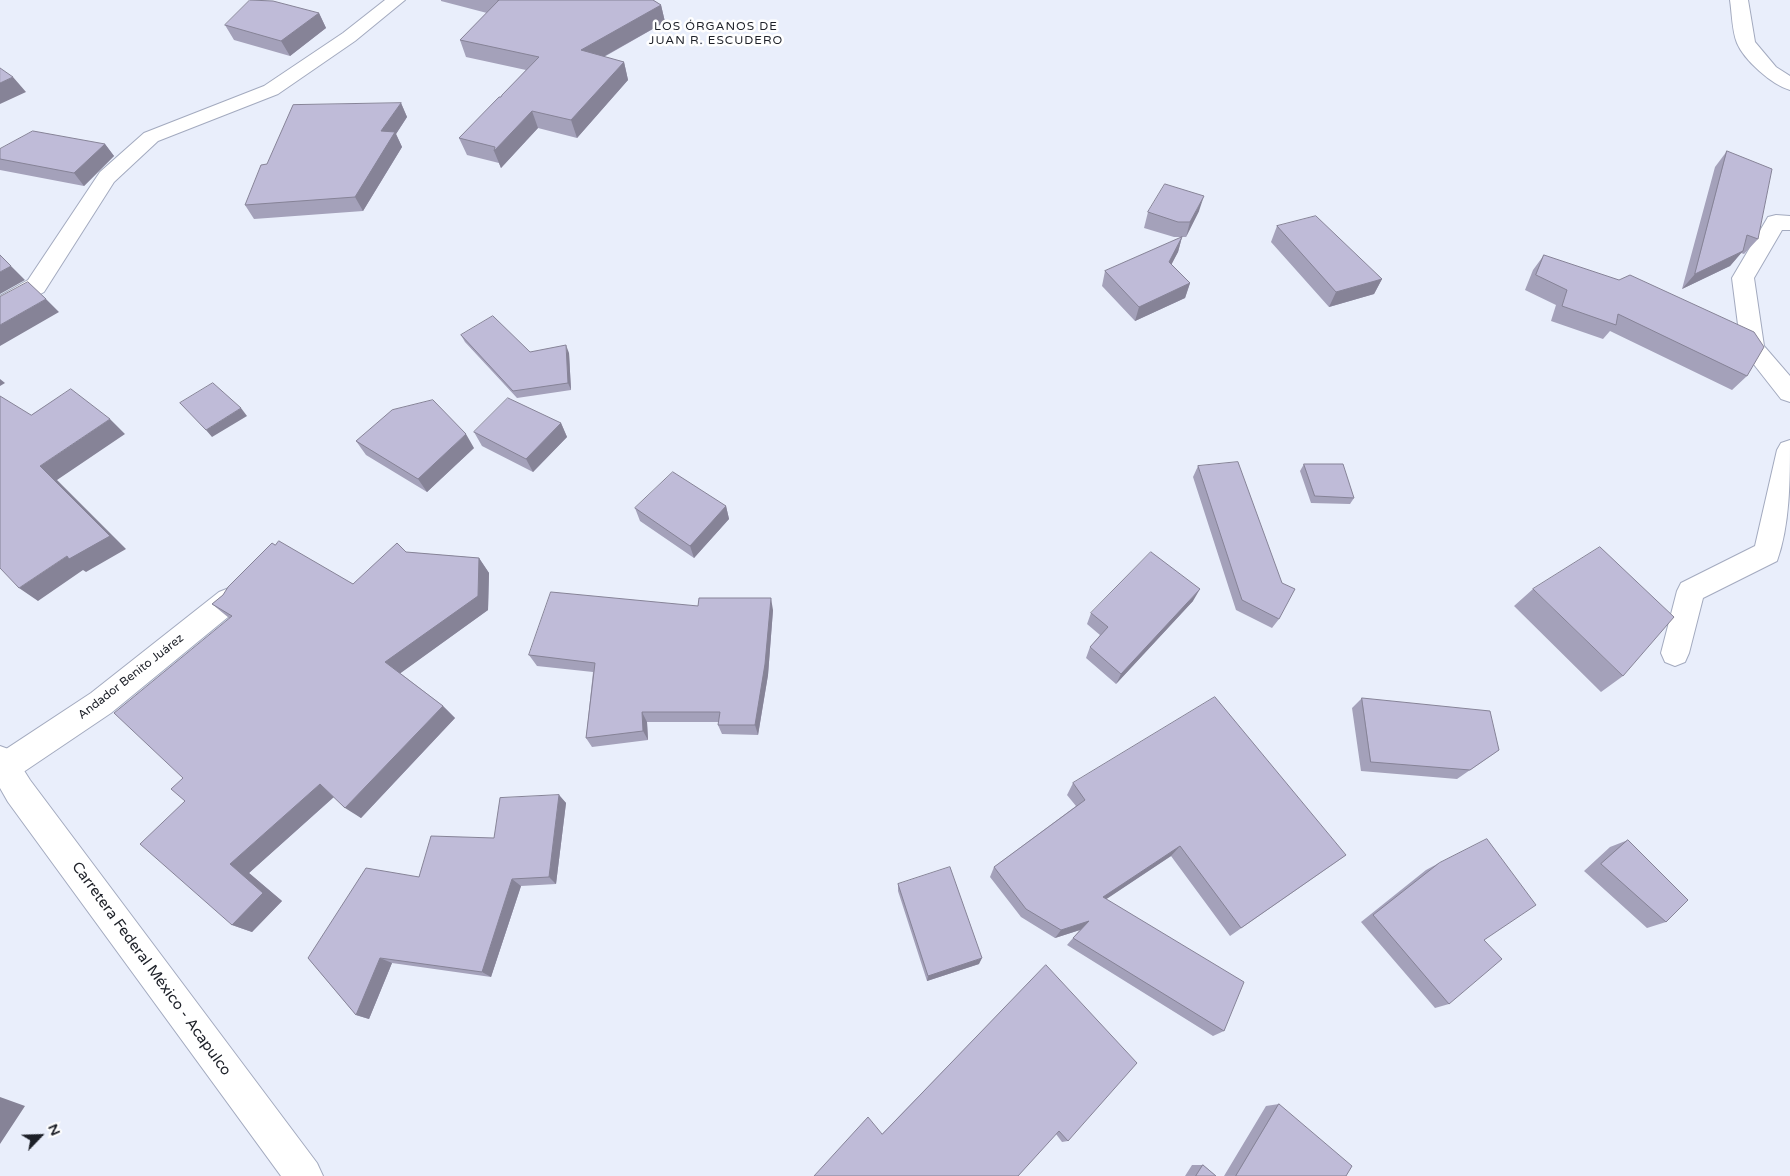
<!DOCTYPE html>
<html>
<head>
<meta charset="utf-8">
<style>
	body { margin:0 }
	#map { position:relative; width:1790px; height:1176px; overflow:hidden; background:#e9eefb; font-family:"Varela Round",sans-serif }
	canvas { display:block }
	.north { position:absolute; left:15px; top:1111px; width:50px; height:50px; -webkit-text-stroke:4px #fff; paint-order:stroke; rotate:66deg; font-size:14px; font-weight:700; line-height:20px; text-align:center; color:#1d2028 }
	.north::after { content:''; display:block; margin:auto; width:18px; height:22px; background:#1d2028; clip-path:polygon(50% 0,100% 100%,50% 72%,0 100%) }
</style>
</head>
<body>
<div id="map">
<canvas width="1790" height="1176"></canvas>
<div class="north">N</div>
</div>
<script>
const g = document.querySelector('canvas').getContext('2d');
g.lineJoin = 'round';
function strokePath(path, color, width, dash) { g.strokeStyle = color; g.lineWidth = width; g.lineCap = dash ? 'butt' : 'round'; g.setLineDash(dash || []); g.stroke(path); }
function fill(path, color) { g.fillStyle = color; g.fill(path, 'evenodd'); }
function drawText(font, color, halo, rows, align = 'center') {
  g.font = font + ' "Varela Round",sans-serif'; g.lineWidth = 5; g.setLineDash([]); g.textBaseline = 'middle'; g.strokeStyle = halo; g.fillStyle = color; for (const [text, x, y, turn = 0] of rows) {
    g.save(); g.translate(x, y); g.rotate((+turn || 0) * Math.PI / 180); g.textAlign = isNaN(turn) ? turn : align; if (halo) g.strokeText(text, 0, 0); g.fillText(text, 0, 0); g.restore();
  }
}
const street = new Path2D(`
	M 385,0 L 405,0 L 355,41 L 278,94 L 158,141 L 114,182 L 44,292 L 8,312 L 0,314 L 0,296 L 28,280 L 100,172 L 144,133 L 264,86 L 343,33 Z
	M 1730,0 L 1748,0 L 1755,42 L 1776,67 L 1790,76 L 1790,90 C 1772,85 1744,60 1737,43 C 1732,31 1732,13 1730,0 Z
	M 1776,215 L 1790,216 L 1790,230 L 1782,230 L 1754,278 L 1764,346 L 1790,376 L 1790,402 L 1781,399 L 1741,348 L 1732,278 L 1768,217 Z
	M 1790,440 C 1790,480 1790,525 1777,561 L 1703,598 L 1689,653 L 1685,662 L 1675,666 L 1665,662 L 1661,653 L 1677,591 L 1681,583 L 1755,546 L 1777,450 L 1781,443 Z
	M 229,588 L 239,592 L 243,600 L 239,608 L 111,713 L 16,777 L 5,782 L 0,780 L 0,753 L 91,693 L 219,592 Z`);
const primary = new Path2D(`
	M 0,746 L 11,750 L 30,780 L 317,1163 L 323,1176 L 281,1176 L 8,802 L 0,788 Z`);
const wall = new Path2D(`
	M 441,0 L 653,0 L 661,5 L 665,22 L 604,57 L 624,62 L 628,80 L 577,138 L 538,128 L 501,168 L 499,163 L 467,155 L 459,138 L 501,97 L 526,70 L 466,57 L 460,40 L 487,13 L 441,1 Z
	M 319,13 L 326,28 L 290,56 L 234,40 L 225,25 Z
	M 401,103 L 407,117 L 396,134 L 402,147 L 363,211 L 254,219 L 245,205 L 267,164 Z
	M 105,144 L 114,156 L 84,186 L 0,170 L 0,149 Z
	M 1727,151 L 1758,239 L 1744,254 L 1741,253 L 1730,266 L 1682,289 L 1715,167 Z
	M 1199,211 L 1186,237 L 1182,237 L 1178,252 L 1171,264 L 1190,283 L 1185,298 L 1135,321 L 1102,286 L 1105,271 L 1182,237 L 1174,237 L 1144,228 L 1148,212 Z
	M 1277,226 L 1382,279 L 1374,294 L 1329,307 L 1271,242 Z
	M 1544,255 L 1747,376 L 1732,390 L 1610,331 L 1603,339 L 1551,321 L 1556,305 L 1525,290 L 1533,270 Z
	M 461,335 L 530,352 L 569,353 L 571,390 L 517,398 L 465,342 Z
	M 561,423 L 567,437 L 533,472 L 482,446 L 474,432 Z
	M 356,441 L 474,448 L 427,492 L 366,455 Z
	M 1304,464 L 1354,498 L 1350,504 L 1311,503 L 1300,471 Z
	M 1198,466 L 1279,619 L 1272,628 L 1236,610 L 1193,477 Z
	M 726,506 L 729,519 L 694,558 L 640,521 L 635,508 Z
	M 275,545 L 353,584 L 406,552 L 479,558 L 489,573 L 488,610 L 400,673 L 443,706 L 455,718 L 361,818 L 334,797 L 249,873 L 282,901 L 252,932 L 232,925 L 185,801 L 183,778 L 229,618 L 212,604 L 223,595 Z
	M 1533,589 L 1623,676 L 1601,692 L 1514,606 Z
	M 1193,601 L 1116,684 L 1086,658 L 1090,647 L 1100,635 L 1087,624 L 1091,613 Z
	M 698,606 L 773,610 L 768,675 L 758,735 L 722,734 L 718,725 L 719,722 L 647,722 L 648,740 L 592,747 L 586,738 L 593,672 L 537,666 L 529,655 Z
	M 1362,698 L 1499,750 L 1457,779 L 1361,771 L 1352,708 Z
	M 1073,783 L 1346,855 L 1230,936 L 1171,856 L 1106,899 L 1224,1031 L 1213,1036 L 1067,945 L 1073,938 L 1080,930 L 1055,938 L 1021,917 L 990,877 L 994,867 L 1076,806 L 1067,795 Z
	M 559,795 L 566,803 L 556,884 L 521,886 L 491,977 L 392,963 L 369,1019 L 356,1015 L 308,958 L 419,877 L 494,838 Z
	M 1628,840 L 1666,922 L 1647,928 L 1584,871 L 1610,847 Z
	M 1439,863 L 1484,940 L 1449,1004 L 1435,1008 L 1361,922 L 1426,870 Z
	M 898,884 L 979,964 L 927,981 L 898,891 Z
	M 1046,965 L 1068,1141 L 1062,1142 L 1056,1134 L 882,1134 Z
	M 1279,1104 L 1346,1176 L 1224,1176 L 1266,1106 Z
	M 1192,1165 L 1203,1165 L 1216,1176 L 1185,1176 Z`);
const shadedWall = new Path2D(`
	M 661,5 L 665,22 L 585,67 L 581,50 Z
	M 319,13 L 326,28 L 290,56 L 281,41 Z
	M 624,62 L 628,80 L 577,138 L 571,120 Z
	M 13,77 L 26,92 L 0,104 L 0,83 Z
	M 401,103 L 407,117 L 396,134 L 402,147 L 363,211 L 355,197 L 381,131 Z
	M 532,111 L 538,128 L 501,168 L 494,151 Z
	M 105,144 L 114,156 L 84,186 L 74,173 Z
	M 1204,196 L 1199,211 L 1186,237 L 1190,222 Z
	M 1182,237 L 1178,252 L 1165,277 L 1169,262 Z
	M 1743,251 L 1730,266 L 1682,289 L 1695,274 Z
	M 11,266 L 25,280 L 0,294 L 0,272 Z
	M 1382,279 L 1374,294 L 1329,307 L 1336,292 Z
	M 1190,283 L 1185,298 L 1135,321 L 1139,307 Z
	M 46,299 L 59,312 L 0,346 L 0,325 Z
	M 566,345 L 569,353 L 571,390 L 568,383 Z
	M 0,379 L 5,383 L 0,386 Z
	M 241,408 L 247,416 L 212,437 L 206,430 Z
	M 110,419 L 125,434 L 57,480 L 126,549 L 86,572 L 83,570 L 38,601 L 19,588 L 67,556 L 40,466 Z
	M 561,423 L 567,437 L 533,472 L 526,459 Z
	M 466,434 L 474,448 L 427,492 L 418,479 Z
	M 726,506 L 729,519 L 694,558 L 690,546 Z
	M 479,558 L 489,573 L 488,610 L 398,675 L 385,662 Z
	M 1200,589 L 1193,601 L 1116,684 L 1121,674 Z
	M 771,598 L 773,610 L 768,675 L 758,735 L 755,725 Z
	M 443,706 L 455,718 L 361,818 L 345,808 Z
	M 642,712 L 647,722 L 648,740 L 643,731 Z
	M 320,784 L 336,795 L 249,873 L 282,901 L 252,932 L 232,925 L 230,864 Z
	M 559,795 L 566,803 L 556,884 L 549,877 Z
	M 1180,846 L 1171,856 L 1096,906 L 1103,897 Z
	M 512,879 L 521,886 L 491,977 L 482,972 Z
	M 1089,921 L 1083,929 L 1055,938 L 1061,930 Z
	M 380,958 L 392,963 L 369,1019 L 356,1015 Z
	M 982,958 L 979,964 L 927,981 L 928,976 Z
	M 0,1097 L 25,1106 L 0,1144 Z`);
const building = new Path2D(`
	M 250,0 L 273,1 L 319,13 L 281,41 L 225,25 Z
	M 498,0 L 653,0 L 661,5 L 581,50 L 624,62 L 571,120 L 532,111 L 494,151 L 495,147 L 459,138 L 499,97 L 501,97 L 502,95 L 539,57 L 460,40 L 499,0 Z
	M 0,68 L 13,77 L 0,83 Z
	M 401,103 L 381,131 L 395,132 L 355,197 L 245,205 L 261,165 L 267,164 L 293,105 Z
	M 33,131 L 105,144 L 74,173 L 0,159 L 0,149 Z
	M 1727,151 L 1772,169 L 1758,239 L 1747,235 L 1743,251 L 1695,274 Z
	M 1165,184 L 1204,196 L 1190,222 L 1178,222 L 1148,212 Z
	M 1316,216 L 1382,279 L 1336,292 L 1277,226 Z
	M 1182,237 L 1169,262 L 1190,283 L 1139,307 L 1105,271 Z
	M 0,255 L 11,266 L 0,272 Z
	M 1544,255 L 1619,280 L 1630,275 L 1754,332 L 1764,347 L 1747,376 L 1618,314 L 1616,325 L 1562,306 L 1567,290 L 1536,275 Z
	M 28,282 L 46,299 L 0,325 L 0,297 Z
	M 493,316 L 530,352 L 566,345 L 568,383 L 513,391 L 461,335 Z
	M 213,383 L 241,408 L 206,430 L 180,403 Z
	M 71,389 L 110,419 L 40,466 L 110,536 L 69,559 L 67,556 L 19,588 L 0,568 L 0,396 L 31,415 Z
	M 508,398 L 561,423 L 526,459 L 474,432 Z
	M 433,400 L 466,434 L 418,479 L 356,441 L 392,410 Z
	M 1238,462 L 1282,583 L 1295,589 L 1279,619 L 1242,600 L 1198,466 Z
	M 1304,464 L 1343,464 L 1354,498 L 1315,496 Z
	M 673,472 L 726,506 L 690,546 L 635,508 Z
	M 279,541 L 353,584 L 397,543 L 406,552 L 479,558 L 478,596 L 385,662 L 443,706 L 345,808 L 320,784 L 230,864 L 263,893 L 232,925 L 140,844 L 185,801 L 171,789 L 183,778 L 114,713 L 232,616 L 212,604 L 223,595 L 228,587 L 272,543 L 275,545 Z
	M 1600,547 L 1674,617 L 1623,676 L 1533,589 Z
	M 1151,552 L 1200,589 L 1121,674 L 1090,647 L 1108,627 L 1091,613 Z
	M 551,592 L 698,606 L 699,598 L 771,598 L 765,664 L 755,725 L 718,725 L 720,712 L 642,712 L 643,731 L 586,738 L 595,663 L 529,655 Z
	M 1215,697 L 1346,855 L 1241,928 L 1180,846 L 1103,897 L 1244,982 L 1224,1031 L 1073,938 L 1089,921 L 1061,930 L 1026,909 L 994,867 L 1085,800 L 1073,783 Z
	M 1362,698 L 1490,711 L 1499,750 L 1470,770 L 1371,762 Z
	M 559,795 L 549,877 L 512,879 L 482,972 L 380,958 L 356,1015 L 308,958 L 366,868 L 419,877 L 431,836 L 494,838 L 500,798 Z
	M 1487,839 L 1536,905 L 1484,940 L 1502,959 L 1449,1004 L 1373,915 L 1439,863 Z
	M 1628,840 L 1688,900 L 1666,922 L 1601,864 Z
	M 950,867 L 982,958 L 928,976 L 898,884 Z
	M 1046,965 L 1137,1063 L 1068,1141 L 1059,1131 L 1018,1176 L 814,1176 L 868,1117 L 882,1134 Z
	M 1279,1104 L 1352,1166 L 1346,1176 L 1236,1176 Z
	M 1203,1165 L 1216,1176 L 1196,1176 Z`);
const farQuarternames = [
	["LOS ÓRGANOS DE",716,27],
	["JUAN R. ESCUDERO",716,41]
];
const streetNames = [
	["Andador Benito Juárez",131,677,-38]
];
const nearStreetnames = [
	["Carretera Federal México - Acapulco",151,969,54]
];
strokePath(street, '#a3aabf', 2);
strokePath(primary, '#a3aabf', 2);
fill(street, '#fff');
fill(primary, '#fff');
fill(wall, '#a4a1ba');
fill(shadedWall, '#868397');
fill(building, '#bfbbd8');
strokePath(building, '#868397', 1);
g.letterSpacing = '1px';
drawText('12px', '#1d2028', '#fff', farQuarternames);
g.letterSpacing = '0px';
drawText('12px', '#1d2028', '#fff', streetNames);
drawText('15px', '#1d2028', '#fff', nearStreetnames);
</script>
</body>
</html>
